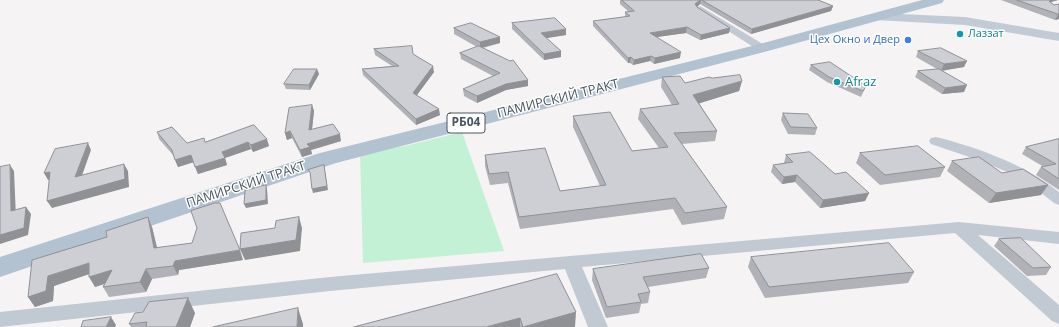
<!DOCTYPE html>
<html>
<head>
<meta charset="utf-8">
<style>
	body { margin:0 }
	canvas { display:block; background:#f5f3f3 }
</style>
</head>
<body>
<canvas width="1059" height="327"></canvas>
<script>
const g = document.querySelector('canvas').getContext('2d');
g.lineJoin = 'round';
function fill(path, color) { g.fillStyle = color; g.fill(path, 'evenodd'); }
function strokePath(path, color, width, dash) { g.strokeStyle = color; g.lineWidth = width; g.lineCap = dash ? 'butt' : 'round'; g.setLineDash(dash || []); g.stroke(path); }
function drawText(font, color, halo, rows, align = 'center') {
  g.font = font + ' "Open Sans",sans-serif'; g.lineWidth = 3; g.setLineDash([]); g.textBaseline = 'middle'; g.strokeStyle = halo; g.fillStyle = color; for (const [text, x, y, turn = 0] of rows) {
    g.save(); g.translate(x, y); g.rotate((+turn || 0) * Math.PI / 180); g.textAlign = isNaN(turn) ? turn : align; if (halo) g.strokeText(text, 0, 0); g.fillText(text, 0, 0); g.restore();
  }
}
const green = new Path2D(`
	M 462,132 L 504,251 L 363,263 L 360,153 L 405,146 Z`);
const minor = new Path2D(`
	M 700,6 L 766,46 L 767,48 L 762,51 L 758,50 L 697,11 L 696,9 Z
	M 936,137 C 979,148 1024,164 1059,192 L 1059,205 L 1054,203 L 1040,192 L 1012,174 L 981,161 L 931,144 L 929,141 L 931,138 Z
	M 959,222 L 1059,232 L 1059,244 L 978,235 L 1059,305 L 1059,324 L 1052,321 L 955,233 L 582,267 L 608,327 L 588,327 L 565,269 L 330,291 L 0,327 L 0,312 L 330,277 Z`);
const secondary = new Path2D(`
	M 879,13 L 965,17 L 1059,33 L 1059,41 L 965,25 L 875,20 L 873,17 L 875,14 Z`);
const primary = new Path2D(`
	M 922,0 L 944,0 L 942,3 L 768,51 L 336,163 L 0,277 L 0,257 L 320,153 L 756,45 Z`);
const wall = new Path2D(`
	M 620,0 L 818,0 L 833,6 L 831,11 L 751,34 L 700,4 L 697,7 L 730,28 L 729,33 L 700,40 L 686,33 L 657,37 L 680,58 L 654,64 L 650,61 L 633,65 L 630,63 L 628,63 L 593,26 L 593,21 L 625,17 L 625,12 L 629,12 L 620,4 Z
	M 1001,0 L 1058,0 L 1051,2 L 1054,5 L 1059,4 L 1059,19 L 1055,20 Z
	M 512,23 L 566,35 L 546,38 L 561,51 L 561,57 L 544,60 L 512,29 Z
	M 454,28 L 500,37 L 500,43 L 483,48 L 528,80 L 528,86 L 506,90 L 477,103 L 464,96 L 463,89 L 493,76 L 461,59 L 460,53 L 477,47 L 454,34 Z
	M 374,49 L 413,55 L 434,72 L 417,95 L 440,115 L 416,125 L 363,75 L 362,69 L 392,66 L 375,55 Z
	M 918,51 L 964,67 L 942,70 L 964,92 L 942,94 L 915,77 L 918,71 L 937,69 L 916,57 Z
	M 811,65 L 866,86 L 861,97 L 827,82 L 809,70 Z
	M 319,74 L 310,90 L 286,89 L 284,84 Z
	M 662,77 L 685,83 L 712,78 L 742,81 L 739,91 L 699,103 L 717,131 L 715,141 L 682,144 L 727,207 L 724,219 L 682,225 L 673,209 L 520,229 L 508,183 L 490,185 L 485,166 L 485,155 L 560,191 L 600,186 L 573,127 L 573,116 L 632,151 L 659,148 L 638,119 L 640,109 L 672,105 L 661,87 Z
	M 312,105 L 314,111 L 312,130 L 341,141 L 311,150 L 312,154 L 302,157 L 292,138 L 287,140 L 285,133 Z
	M 783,113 L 817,128 L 815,135 L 788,134 L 781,120 Z
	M 254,125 L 269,146 L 253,152 L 251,149 L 225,158 L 227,165 L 198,174 L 194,162 L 178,167 L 173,155 L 159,139 L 157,132 L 187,143 L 205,142 Z
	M 1059,139 L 1059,190 L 1036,175 L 1041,167 L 1044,167 L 1022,154 L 1026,147 Z
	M 860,153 L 945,167 L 940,177 L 880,185 L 856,163 Z
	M 786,155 L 835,174 L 869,193 L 865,201 L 820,208 L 795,182 L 782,184 L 771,172 L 773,165 L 784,163 Z
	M 952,161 L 1002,173 L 1048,185 L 1041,195 L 989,203 L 947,171 Z
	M 152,227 L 157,247 L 243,260 L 179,270 L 178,275 L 152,279 L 146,292 L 109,297 L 103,287 L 105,284 L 95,287 L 89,274 L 54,286 L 53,301 L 35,307 L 28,297 Z
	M 999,239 L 1051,267 L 1046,275 L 1027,276 L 994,246 Z
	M 751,257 L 914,272 L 908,283 L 765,298 L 748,267 Z
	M 709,268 L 706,278 L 648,287 L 650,292 L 648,303 L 641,304 L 639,313 L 606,318 L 592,280 L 593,269 Z
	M 557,274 L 575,327 L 354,327 Z
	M 195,313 L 190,327 L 131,327 L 129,324 Z`);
const shadedWall = new Path2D(`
	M 700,0 L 701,0 L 700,4 L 695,9 L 695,4 Z
	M 1049,0 L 1058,0 L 1048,3 Z
	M 833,6 L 831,11 L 751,34 L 752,29 Z
	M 1058,14 L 1059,14 L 1059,19 L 1055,20 Z
	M 687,27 L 686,33 L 650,38 L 650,33 Z
	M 730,28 L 729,33 L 700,40 L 701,35 Z
	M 566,29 L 566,35 L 541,39 L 541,33 Z
	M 500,37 L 500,43 L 480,48 L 480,42 Z
	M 561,51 L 561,57 L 544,60 L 544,54 Z
	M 681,52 L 680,58 L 654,64 L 655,58 Z
	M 651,56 L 650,61 L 633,65 L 634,60 Z
	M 631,57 L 630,63 L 628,63 L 628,58 Z
	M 967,61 L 964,67 L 941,71 L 944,64 Z
	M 433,66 L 434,72 L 414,99 L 413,93 Z
	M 317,69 L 319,74 L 310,90 L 309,85 Z
	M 528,80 L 528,86 L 506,90 L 477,103 L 477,96 L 506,84 Z
	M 742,81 L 739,91 L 691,106 L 693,95 Z
	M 967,85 L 964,92 L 942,94 L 945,88 Z
	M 312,105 L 314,111 L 311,137 L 309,130 Z
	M 439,109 L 440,115 L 416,125 L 416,119 Z
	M 290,131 L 292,138 L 287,140 L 285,133 Z
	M 340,134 L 341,141 L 311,150 L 312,154 L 302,157 L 300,150 L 307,144 Z
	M 267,139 L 269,146 L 253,152 L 251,145 Z
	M 248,142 L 251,149 L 225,158 L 222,152 Z
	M 88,143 L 91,150 L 79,184 L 75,177 Z
	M 191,155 L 194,162 L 178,167 L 175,160 Z
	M 225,158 L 227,165 L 198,174 L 195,167 Z
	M 124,164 L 128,171 L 129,187 L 52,208 L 47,201 Z
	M 10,165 L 14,171 L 16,218 L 11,211 Z
	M 324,165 L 328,190 L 313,193 L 312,189 Z
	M 50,172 L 54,179 L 48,180 L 44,173 Z
	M 797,175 L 795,182 L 782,184 L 784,177 Z
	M 266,185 L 267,189 L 268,204 L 246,208 L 244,204 Z
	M 1048,185 L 1041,195 L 989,203 L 996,193 Z
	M 869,193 L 865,201 L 820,208 L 823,200 Z
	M 26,207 L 31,214 L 28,235 L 0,244 L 0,235 Z
	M 148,217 L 152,227 L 159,257 L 154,248 Z
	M 299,217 L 302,228 L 300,251 L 245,260 L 240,249 Z
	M 240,250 L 243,260 L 179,270 L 178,275 L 173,266 L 175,261 Z
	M 89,263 L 95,272 L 54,286 L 53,301 L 35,307 L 28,297 L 48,276 Z
	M 146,269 L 152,279 L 146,292 L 140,282 Z
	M 112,270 L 118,279 L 95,287 L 89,277 Z
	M 188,298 L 195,313 L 190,327 L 176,327 Z
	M 298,308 L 303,324 L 303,327 L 297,327 Z
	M 576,312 L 575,327 L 523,327 Z
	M 111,317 L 116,325 L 115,327 L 106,327 Z
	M 520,318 L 520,327 L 486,327 Z`);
const building = new Path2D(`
	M 622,0 L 700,0 L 695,4 L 697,7 L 730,28 L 701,35 L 687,27 L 650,33 L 681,52 L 655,58 L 651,56 L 634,60 L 631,57 L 628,58 L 593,21 L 630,16 L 625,12 L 634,11 Z
	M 702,0 L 818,0 L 833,6 L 752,29 Z
	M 1017,0 L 1050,0 L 1049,1 L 1054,5 L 1059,4 L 1059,14 L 1058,14 Z
	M 555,18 L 566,29 L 541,33 L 561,51 L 544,54 L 512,23 Z
	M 471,23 L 500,37 L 480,42 L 454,28 Z
	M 412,46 L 413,54 L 433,66 L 413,93 L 439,109 L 416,119 L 362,69 L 399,66 L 374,49 Z
	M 479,46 L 510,61 L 513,60 L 528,80 L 506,84 L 477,96 L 463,89 L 500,73 L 460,53 Z
	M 941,48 L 967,61 L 944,64 L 918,51 Z
	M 830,62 L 866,86 L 863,91 L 829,77 L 811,65 Z
	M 294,69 L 317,69 L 309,85 L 284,84 Z
	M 939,69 L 967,85 L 945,88 L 918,71 Z
	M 740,75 L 742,81 L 693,95 L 717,131 L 674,133 L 727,207 L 685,213 L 675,198 L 519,217 L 508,172 L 489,174 L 485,155 L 545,148 L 560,191 L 606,185 L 573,116 L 610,112 L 632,151 L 668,147 L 640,109 L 679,104 L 662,77 L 680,76 L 685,83 L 709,77 L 712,78 Z
	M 312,105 L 309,130 L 333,124 L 340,134 L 307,144 L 310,147 L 300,150 L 290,131 L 285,133 L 289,108 Z
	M 783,113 L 808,114 L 817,128 L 791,127 Z
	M 254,125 L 267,139 L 251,145 L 248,142 L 222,152 L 225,158 L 195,167 L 191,155 L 175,160 L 172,150 L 157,132 L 172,127 L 187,143 L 204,138 L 205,142 Z
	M 1059,139 L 1059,179 L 1041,167 L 1056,164 L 1026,147 Z
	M 88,143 L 75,177 L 124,164 L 125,179 L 47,201 L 50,172 L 44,173 L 55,149 Z
	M 918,146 L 945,167 L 885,175 L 860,153 Z
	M 810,152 L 835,174 L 846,172 L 869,193 L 823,200 L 797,175 L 784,177 L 773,165 L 793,162 L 786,155 Z
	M 979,157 L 1002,173 L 1023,169 L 1048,185 L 996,193 L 952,161 Z
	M 10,165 L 11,211 L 26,207 L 24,228 L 0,235 L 0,167 Z
	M 324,165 L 327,186 L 312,189 L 310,172 L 308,170 Z
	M 266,185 L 266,200 L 244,204 L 245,191 Z
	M 215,203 L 220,203 L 240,250 L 175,261 L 173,266 L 146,269 L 140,282 L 103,287 L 112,270 L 89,277 L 89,263 L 48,276 L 46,291 L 28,297 L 32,260 L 107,237 L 106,231 L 148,217 L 154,248 L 192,243 L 197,228 L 191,211 Z
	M 299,217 L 296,240 L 240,249 L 241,233 L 275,228 L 276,221 Z
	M 1021,238 L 1051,267 L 1033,268 L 999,239 Z
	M 889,243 L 914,272 L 769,287 L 751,257 Z
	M 701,254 L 709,268 L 643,277 L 650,292 L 638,294 L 641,302 L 607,307 L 593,269 Z
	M 557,274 L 576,312 L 523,327 L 520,318 L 486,327 L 354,327 Z
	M 188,298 L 176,327 L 146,327 L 147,322 L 129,324 L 135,313 L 143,312 L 149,302 Z
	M 298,308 L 297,327 L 213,327 Z
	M 111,317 L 106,327 L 81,327 L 83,321 Z`);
const markers = [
	[960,34,4,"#0f9aa8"],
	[908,40,4,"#3f7fe0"],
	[837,82,4,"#0f9aa8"]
];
const farCulturenames = [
	["Лаззат",968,34]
];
const farShopnames = [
	["Цех Окно и Двер",900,40]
];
const shields = [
	[466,123,38]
];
const shieldNames = [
	["РБ04",466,123]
];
const cultureNames = [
	["Afraz",845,82]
];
const streetNames = [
	["ПАМИРСКИЙ ТРАКТ",558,99,-14],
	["ПАМИРСКИЙ ТРАКТ",246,185,-18]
];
fill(green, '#c3f1d5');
fill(minor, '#c1cad2');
fill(secondary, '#c1cbd6');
fill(primary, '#b3c2d1');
fill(wall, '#b0b2b7');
fill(shadedWall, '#909195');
fill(building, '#cdcfd5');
strokePath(building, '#909195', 1);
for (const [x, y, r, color] of markers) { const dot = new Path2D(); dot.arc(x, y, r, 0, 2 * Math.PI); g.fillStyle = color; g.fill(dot); strokePath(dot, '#fff', 1.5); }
drawText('11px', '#0d838f', '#fff', farCulturenames, 'left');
drawText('11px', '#366cbe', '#fff', farShopnames, 'right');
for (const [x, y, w] of shields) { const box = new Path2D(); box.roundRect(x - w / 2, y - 10, w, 20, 3); g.fillStyle = '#fff'; g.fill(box); strokePath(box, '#4a5661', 1); }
drawText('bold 12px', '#4a5661', null, shieldNames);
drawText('13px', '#0d838f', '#fff', cultureNames, 'left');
drawText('13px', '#4a5661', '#fff', streetNames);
</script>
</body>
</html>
